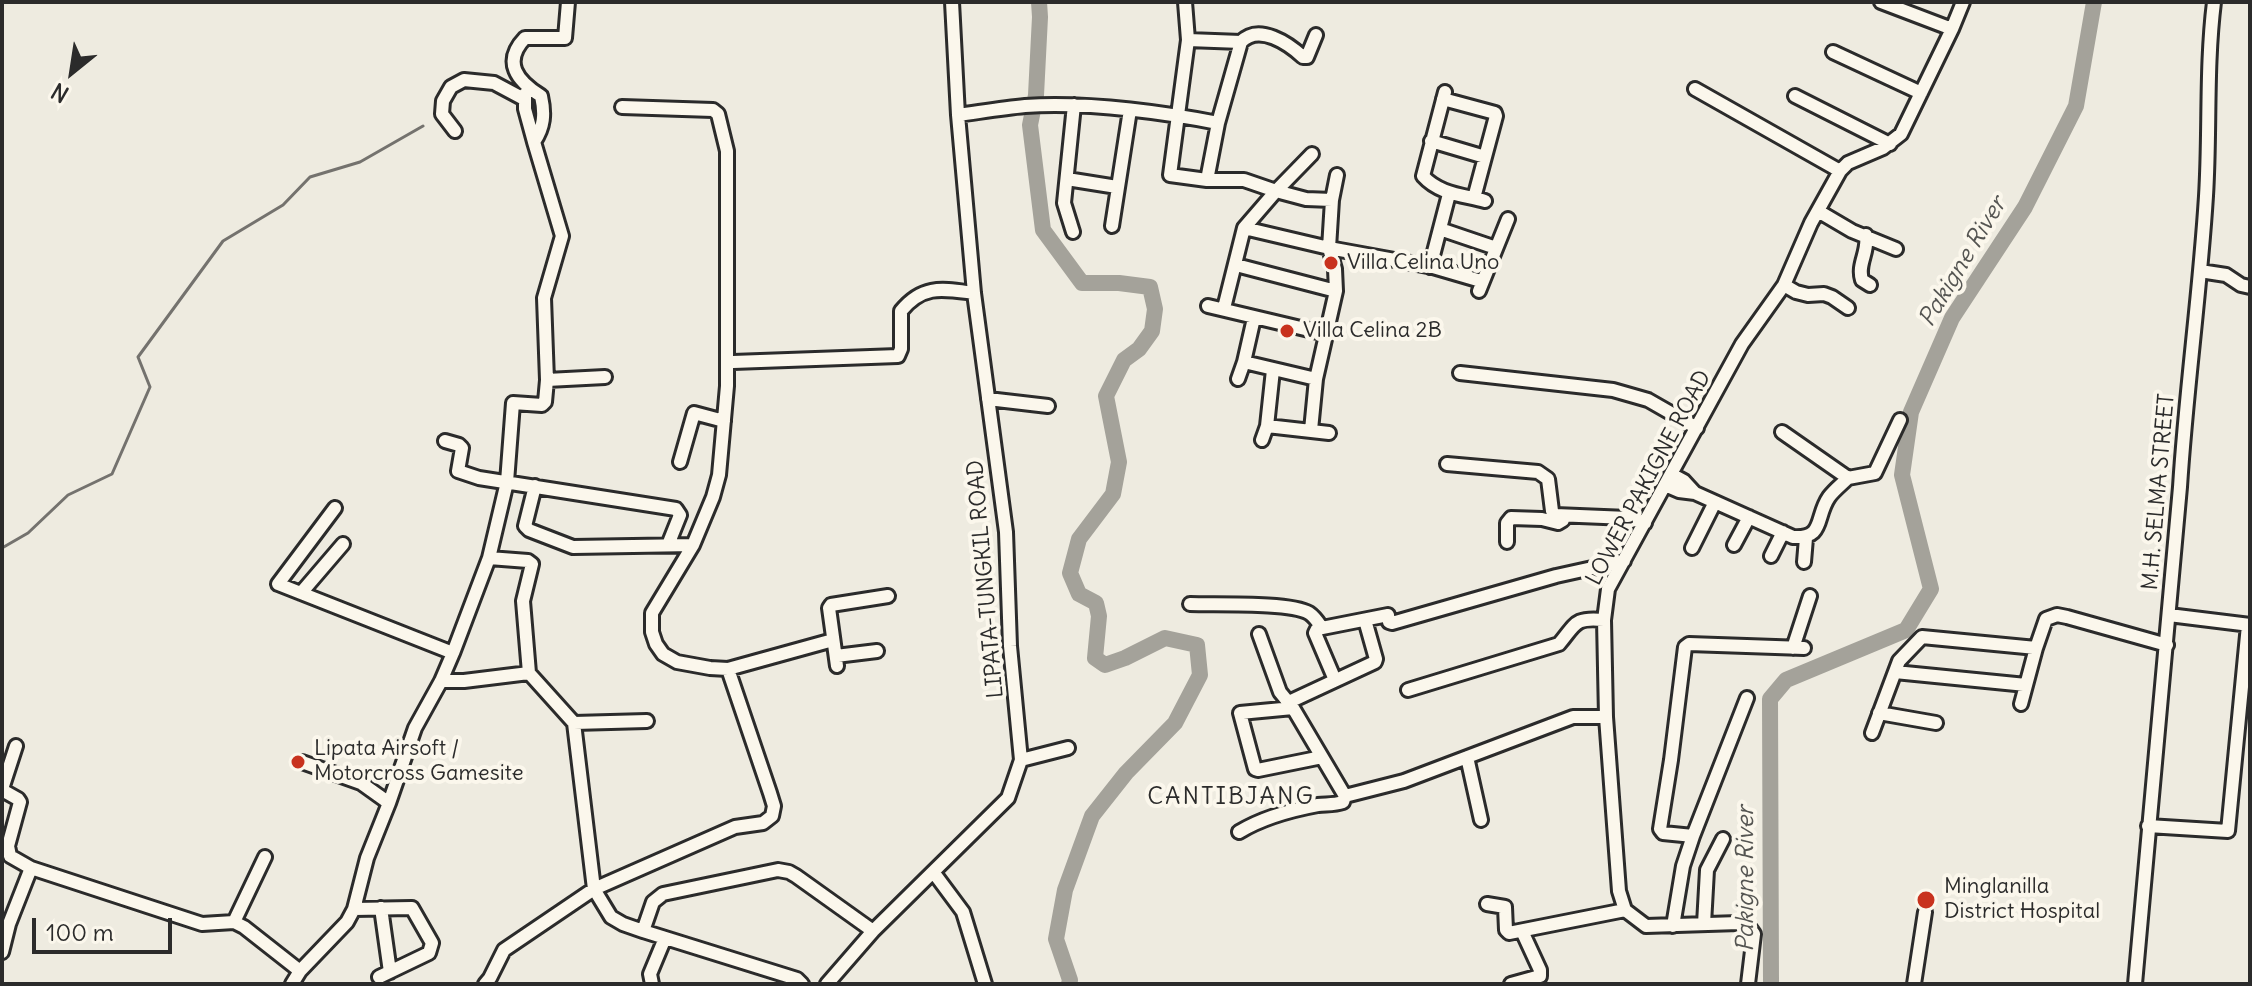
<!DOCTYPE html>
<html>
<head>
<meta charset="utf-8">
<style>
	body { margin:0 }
	#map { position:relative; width:2252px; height:986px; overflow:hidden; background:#eeebe0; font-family:Delius,sans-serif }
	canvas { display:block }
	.frame { position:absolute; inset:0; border:4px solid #2b2b2b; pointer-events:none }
	.north { position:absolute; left:32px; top:32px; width:80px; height:80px; -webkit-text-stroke:6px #fbf7ec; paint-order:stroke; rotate:210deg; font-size:22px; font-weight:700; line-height:32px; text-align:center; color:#2b2b2b }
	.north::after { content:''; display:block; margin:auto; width:28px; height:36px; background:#2b2b2b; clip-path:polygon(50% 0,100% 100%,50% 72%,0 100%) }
	.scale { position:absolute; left:32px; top:918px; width:140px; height:36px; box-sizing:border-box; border:4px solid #2b2b2b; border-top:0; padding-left:10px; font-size:24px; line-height:28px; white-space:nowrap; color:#2b2b2b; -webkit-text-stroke:6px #fbf7ec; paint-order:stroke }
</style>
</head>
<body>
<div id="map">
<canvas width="2252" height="986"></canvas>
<div class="frame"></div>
<div class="north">N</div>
<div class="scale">100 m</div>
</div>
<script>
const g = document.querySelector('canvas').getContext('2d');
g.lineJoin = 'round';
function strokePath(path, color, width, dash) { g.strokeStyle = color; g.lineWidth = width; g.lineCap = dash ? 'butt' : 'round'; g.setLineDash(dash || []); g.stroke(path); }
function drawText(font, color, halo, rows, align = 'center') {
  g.font = font + ' Delius,sans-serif'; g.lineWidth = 8; g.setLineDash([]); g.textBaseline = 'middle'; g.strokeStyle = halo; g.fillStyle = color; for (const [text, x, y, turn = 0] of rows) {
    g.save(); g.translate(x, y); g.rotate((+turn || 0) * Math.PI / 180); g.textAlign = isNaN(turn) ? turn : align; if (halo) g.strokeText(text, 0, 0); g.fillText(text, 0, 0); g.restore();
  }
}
const stream = new Path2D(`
	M 2,548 L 28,533 L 68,495 L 112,474 L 150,387 L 138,357 L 223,241 L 283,205 L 310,177 L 360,162 L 423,126`);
const river = new Path2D(`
	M 1039,2 L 1040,17 L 1036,95 L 1030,125 L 1043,230 L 1082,283 L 1119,283 L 1150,287 L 1155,309 L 1152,331 L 1139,349 L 1124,360 L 1106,396 L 1119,462 L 1113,494 L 1079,539 L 1070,573 L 1079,594 L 1096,603 L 1099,616 L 1095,658 L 1105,665 L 1125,658 L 1165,638 L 1197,645 L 1200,675 L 1175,723 L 1126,773 L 1092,816 L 1065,890 L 1056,939 L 1070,980 L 1069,984
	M 1771,984 L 1770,699 L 1786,680 L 1906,630 L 1931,589 L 1902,475 L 1911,412 L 1952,318 L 2025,207 L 2076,106 L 2094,2`);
const minor = new Path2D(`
	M 1185,2 L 1188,40 L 1170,175 L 1207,180 L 1244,180 L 1276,191 L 1306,199 L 1332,200
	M 1881,2 L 1952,29
	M 1188,40 L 1241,42
	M 1833,52 L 1921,93
	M 1695,89 L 1840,171
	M 1445,92 L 1423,176 C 1439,194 1463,195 1485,201
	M 525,94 L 525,109 L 534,142
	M 1795,96 L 1890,144
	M 1443,99 L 1495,113 L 1496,116 L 1474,198
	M 622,107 L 713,110 L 718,114 L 727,151 L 727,386 L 719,475 L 713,497 L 693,545 L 652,613 L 652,632 L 656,644 L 663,654 L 677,662 L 710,668 L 728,669 L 833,640
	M 958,115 C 980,112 1003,108 1025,106 C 1089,102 1155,111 1218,123
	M 455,131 L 442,114 L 443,101 L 451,87 L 464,80 L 494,83 L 524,99
	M 1431,141 L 1485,157
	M 1067,179 L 1117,187
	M 1207,180 L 1218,123 L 1241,42 C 1259,23 1289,44 1303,57 L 1307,57 L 1316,35
	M 1818,211 L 1852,231 L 1896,249
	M 1112,226 L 1130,110
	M 1244,228 L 1329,248 L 1433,267 L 1481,281
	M 1440,229 L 1496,248
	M 1073,232 L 1064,203 L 1074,105
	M 1866,235 C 1869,252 1857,264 1862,280 L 1870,285
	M 1236,265 L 1336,291
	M 1430,267 L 1449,194
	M 2200,271 L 2226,275 L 2241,285 L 2250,287
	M 1784,285 L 1796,292 L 1808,295 L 1824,294 L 1832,297 L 1848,308
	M 1479,291 L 1508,219
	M 1208,306 L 1326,334
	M 1224,308 L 1244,228 L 1276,191 L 1312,154
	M 733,362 L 898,356 L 901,349 L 901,311 C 923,284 943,289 974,293
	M 1244,362 L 1316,379
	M 1460,373 L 1613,390 L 1648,400 L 1697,428
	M 1238,379 L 1244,362 L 1254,318
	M 547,380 L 605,377
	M 988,399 L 1048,406
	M 1267,426 L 1329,433
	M 1311,430 L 1316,379 L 1336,291 L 1335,269 L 1329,248 L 1332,200 L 1337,175
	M 1262,440 L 1267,426 L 1273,370
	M 445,441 L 459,445 L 462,448 L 458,471 L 479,478 L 676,509 L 680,515 L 668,545
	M 680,462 L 694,413 L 724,421
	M 1447,464 L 1538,472 L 1548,479 L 1552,511 L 1555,515 L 1628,518 L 1645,523
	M 1848,478 L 1875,473 L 1900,420
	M 1665,485 L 1679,491 L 1695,493 L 1684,481 L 1671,474
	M 535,486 L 525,526 L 529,530 L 573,547 L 693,545
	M 1695,493 L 1793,537 C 1825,539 1815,517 1829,497 C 1834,490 1842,484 1848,478 L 1782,432
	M 335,508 L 278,584 L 453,653
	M 1507,542 L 1507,523 L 1511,518 L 1542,519 L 1558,523 L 1563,520
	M 1734,545 L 1749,517
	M 1692,548 L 1715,502
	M 1771,556 L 1783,532
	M 489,558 L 528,561 L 532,564 L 523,601 L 529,673
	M 1804,562 L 1806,538
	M 301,593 L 343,544
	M 1190,604 C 1216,605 1290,602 1309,613 C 1315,617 1318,622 1322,628
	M 2169,615 L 2250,625
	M 1259,634 L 1280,692 L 1293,708 L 1345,796
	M 1793,648 L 1810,596
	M 836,656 L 877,651
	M 837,666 L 829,608 L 831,605 L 888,596
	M 1895,672 L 2026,685
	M 1335,680 L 1315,633 L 1317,629 L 1388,615 L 1389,622 L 1392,623 L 1556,576 L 1624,561
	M 441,681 L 464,681 L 529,673 L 574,723 L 594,889 L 611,917 L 623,924 L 643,931 L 797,979 L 802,984
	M 1408,690 L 1559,644 C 1576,624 1574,617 1604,620
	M 1289,702 L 1375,662 L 1376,659 L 1365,620
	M 2021,704 L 2036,648 L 2046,619 L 2057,615 L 2067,617 L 2167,645
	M 1293,708 L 1240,713 L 1255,769 L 1258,770 L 1322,757
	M 1879,713 L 1936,723
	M 574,723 L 647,721
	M 1872,733 L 1899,661 L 1922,637 L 2036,648
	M 1467,757 L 1481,820
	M 1021,760 L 1068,748
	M 302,762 L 361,783 L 389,803
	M 2,789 L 16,746
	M 2,790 L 18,799 L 20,802 L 8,846 L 10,856 L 31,868 L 202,924 L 234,922 L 244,927 L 300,971
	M 2148,826 L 2228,831 L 2248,625
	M 1239,832 C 1262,818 1291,810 1318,805 C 1326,804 1334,805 1343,802 L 1345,796 L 1404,781 L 1573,717 L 1606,717
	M 1693,836 L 1663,833 L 1660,829 L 1671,760 L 1685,647 L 1689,644 L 1804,648
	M 934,873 L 963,912 L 985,984
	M 1487,904 L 1505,907 L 1506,930 L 1509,933 L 1625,910
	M 381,908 L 390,972
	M 354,909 L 412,908 L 432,943 L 429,953 L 379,977
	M 234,922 L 265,857
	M 1704,924 L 1707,870 L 1723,839
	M 1673,926 L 1683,866 L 1693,836 L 1747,698
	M 643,931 L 653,902 L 663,894 L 778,870 L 789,872 L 796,876 L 873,931
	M 2,952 L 9,924 L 31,868
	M 292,984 L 300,971 L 347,922 L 354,909 L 367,858 L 389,803 L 415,728 L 441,681 L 453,653 L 489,558 L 507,482 L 513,403 L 542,405 L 545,402 L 547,380 L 544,298 L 562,236 L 534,142 C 544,127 545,114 541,96 C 517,81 502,62 525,38 L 565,38 L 568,2
	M 485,984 L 490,978 L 504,950 L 594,889 L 735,827 L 763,823 L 772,816 L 774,806 L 770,793 L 728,669
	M 652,984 L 650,974 L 665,938
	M 827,984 L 873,931 L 1008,798 L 1021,760 L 1010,646 L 1006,532 L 974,293 L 958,115 L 952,2
	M 1511,984 L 1540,976 L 1540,970 L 1522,931
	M 1748,984 L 1754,934 L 1749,927 L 1739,923 L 1646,926 L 1625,910 L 1619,891 L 1606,717 L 1604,620 L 1608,589 L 1742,344 L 1784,285 L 1811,223 L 1840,171 L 1848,163 L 1883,148 L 1901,134 L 1952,29 L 1963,2
	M 1914,984 L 1925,912
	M 2135,984 L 2180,487 C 2186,390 2200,294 2206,196 C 2210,132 2206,67 2214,2`);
const markers = [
	[1331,263,8,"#c8321e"],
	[1287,331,8,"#c8321e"],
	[298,762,8,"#c8321e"],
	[1926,900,10,"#c8321e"]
];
const poiNames = [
	["Villa Celina Uno",1347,263],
	["Villa Celina 2B",1303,331],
	["Lipata Airsoft /",314,749],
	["Motorcross Gamesite",314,774],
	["Minglanilla",1944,887],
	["District Hospital",1944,912]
];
const streetNames = [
	["LOWER PAKIGNE ROAD",1649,478,-62],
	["M.H. SELMA STREET",2159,492,-85],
	["LIPATA-TUNGKIL ROAD",986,579,-95]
];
const waterNames = [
	["Pakigne River",1963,262,-59],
	["Pakigne River",1746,879,-90]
];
const neighbourhoodNames = [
	["CANTIBJANG",1231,797]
];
strokePath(stream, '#74726e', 3);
strokePath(river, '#a4a29a', 16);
strokePath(minor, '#2b2b2b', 18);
strokePath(minor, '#fbf7ec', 12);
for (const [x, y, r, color] of markers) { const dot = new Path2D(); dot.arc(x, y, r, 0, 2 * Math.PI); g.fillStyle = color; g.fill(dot); strokePath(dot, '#fbf7ec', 3); }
drawText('22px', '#2b2b2b', '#fbf7ec', poiNames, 'left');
drawText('22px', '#2b2b2b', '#fbf7ec', streetNames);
drawText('italic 24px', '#555552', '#fbf7ec', waterNames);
g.letterSpacing = '2px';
drawText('24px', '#2b2b2b', '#fbf7ec', neighbourhoodNames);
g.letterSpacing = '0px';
</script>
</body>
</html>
